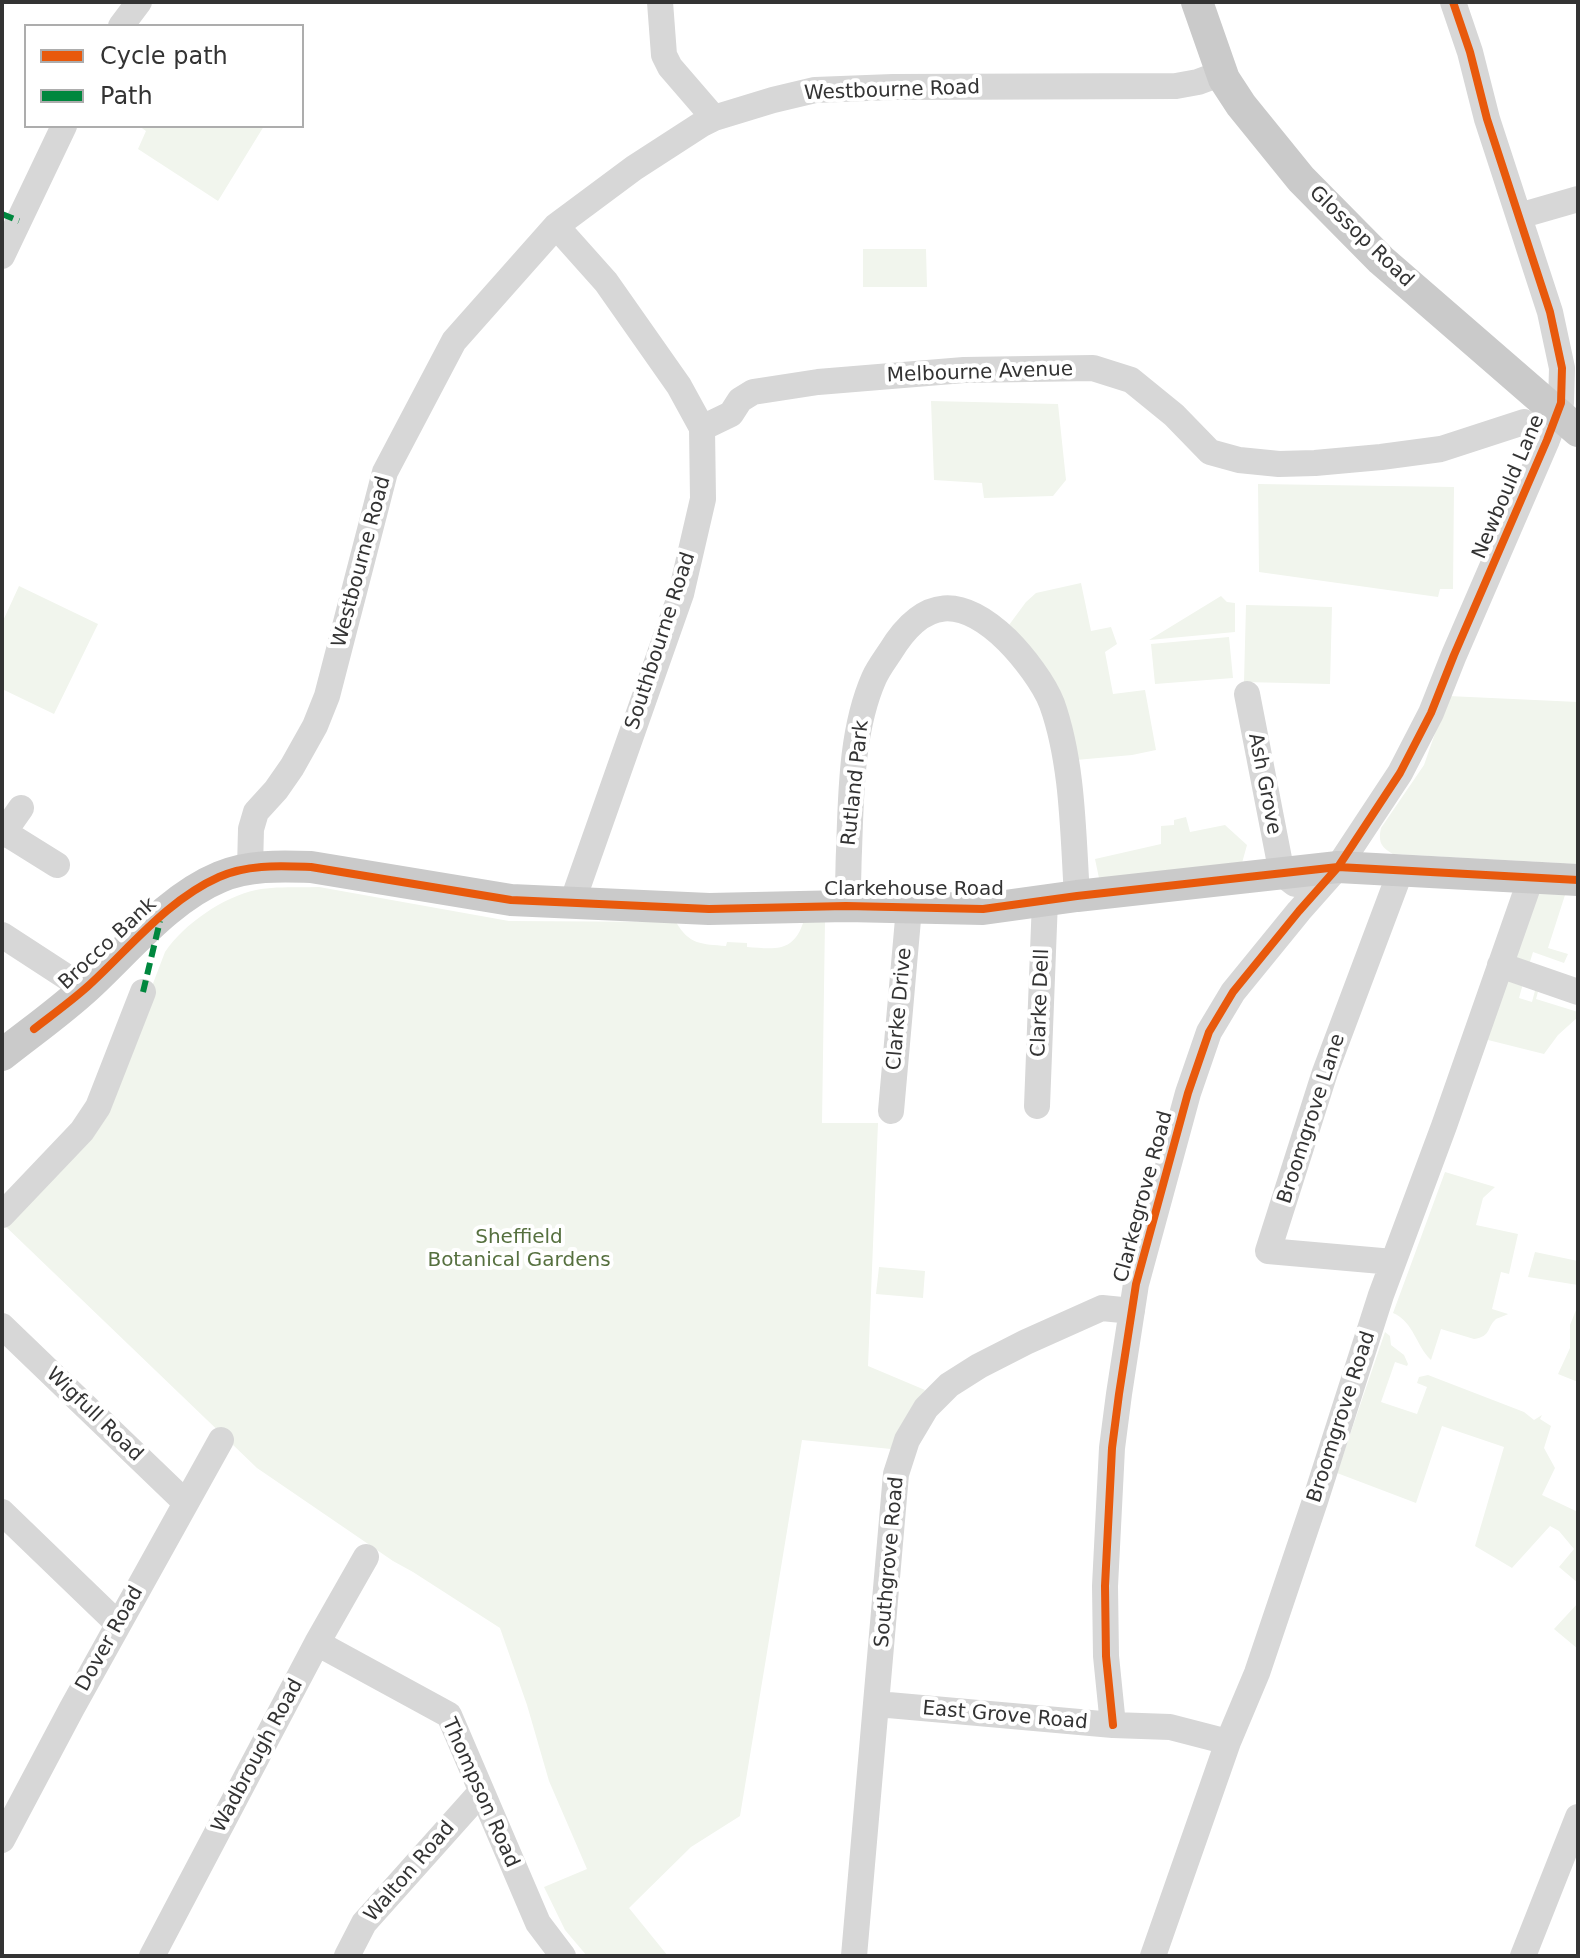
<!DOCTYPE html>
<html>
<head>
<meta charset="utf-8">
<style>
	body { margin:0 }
	#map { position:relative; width:1580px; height:1958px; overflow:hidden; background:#fff; font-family:"DejaVu Sans",sans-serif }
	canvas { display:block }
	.frame { position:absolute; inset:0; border:4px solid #333; pointer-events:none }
	.legend { position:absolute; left:24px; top:24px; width:280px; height:104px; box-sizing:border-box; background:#fff; border:2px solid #adadad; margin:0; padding:10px 14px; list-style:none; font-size:24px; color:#333 }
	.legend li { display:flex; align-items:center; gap:16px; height:40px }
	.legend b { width:40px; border:2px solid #adadad }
</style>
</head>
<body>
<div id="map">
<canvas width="1580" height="1958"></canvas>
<div class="frame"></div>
<ul class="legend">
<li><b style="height:10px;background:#e8590c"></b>Cycle path</li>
<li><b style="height:10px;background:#00873e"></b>Path</li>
</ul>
</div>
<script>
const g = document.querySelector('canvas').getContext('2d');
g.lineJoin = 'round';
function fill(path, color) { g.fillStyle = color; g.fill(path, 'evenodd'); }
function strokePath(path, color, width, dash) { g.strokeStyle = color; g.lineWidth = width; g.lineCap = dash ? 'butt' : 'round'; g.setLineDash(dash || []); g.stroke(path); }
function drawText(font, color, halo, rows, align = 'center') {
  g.font = font + ' "DejaVu Sans",sans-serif'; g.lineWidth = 8; g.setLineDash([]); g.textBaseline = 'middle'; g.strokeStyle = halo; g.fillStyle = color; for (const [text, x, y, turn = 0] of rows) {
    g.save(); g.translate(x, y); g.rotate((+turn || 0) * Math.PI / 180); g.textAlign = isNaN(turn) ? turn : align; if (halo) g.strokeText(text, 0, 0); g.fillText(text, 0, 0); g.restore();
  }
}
const green = new Path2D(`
	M 139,126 L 264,126 L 218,201 L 138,149 L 146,131 Z
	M 863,249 L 926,249 L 927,287 L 863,287 Z
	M 931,401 L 1058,404 L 1066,480 L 1053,496 L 984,498 L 982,483 L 934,480 Z
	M 1258,484 L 1454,487 L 1453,589 L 1440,589 L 1438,597 L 1259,572 Z
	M 1081,583 L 1091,631 L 1111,627 L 1117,644 L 1105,652 L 1113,694 L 1145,690 L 1156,750 L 1132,755 L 1076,760 L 1009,625 L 1026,602 L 1036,593 Z
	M 19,586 L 98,624 L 54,714 L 2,689 L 2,623 Z
	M 1221,596 L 1227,602 L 1235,603 L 1235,632 L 1149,640 Z
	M 1246,605 L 1332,607 L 1330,684 L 1244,682 Z
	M 1229,637 L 1233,678 L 1155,684 L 1151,644 Z
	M 1448,696 L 1578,702 L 1578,864 L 1393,854 C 1381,847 1378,842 1381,828 L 1424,765 Z
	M 1186,817 L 1190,832 L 1225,825 L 1247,845 L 1242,863 L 1099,878 L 1095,859 L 1161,844 L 1161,826 L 1174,825 L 1174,820 Z
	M 319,887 L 509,921 L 676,922 C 689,945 702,944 726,946 L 727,942 L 747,943 L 747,947 C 776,949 794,953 804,920 L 825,921 L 822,1123 L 878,1123 L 868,1366 L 925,1390 L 904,1422 L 891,1449 L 802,1440 L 740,1816 L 691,1847 L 629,1908 L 668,1956 L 587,1956 L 565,1930 L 544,1887 L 587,1869 L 549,1781 L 527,1705 L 500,1628 L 413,1572 L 393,1561 L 257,1468 L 2,1223 L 99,1125 L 165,952 C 184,924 223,897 256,890 C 276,886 299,888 319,887 Z
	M 1540,893 L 1565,895 L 1548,948 L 1568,954 L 1564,963 L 1533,952 L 1528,968 L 1511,962 L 1533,900 Z
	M 1505,975 L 1524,980 L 1519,998 L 1532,1002 L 1536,987 L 1539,988 L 1536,999 L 1578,1012 L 1578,1017 L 1558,1035 L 1544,1054 L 1484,1039 Z
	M 1445,1172 L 1495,1187 L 1483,1198 L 1476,1225 L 1518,1234 L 1509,1274 L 1501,1272 L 1492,1309 L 1508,1314 C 1507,1315 1498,1318 1496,1319 C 1486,1328 1492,1336 1474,1339 L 1441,1329 L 1431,1360 C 1416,1346 1414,1322 1393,1313 Z
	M 1535,1252 L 1578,1261 L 1578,1285 L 1528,1277 Z
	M 879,1267 L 925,1271 L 923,1298 L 876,1294 Z
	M 1578,1305 L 1578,1382 L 1558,1374 L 1570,1348 L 1570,1325 Z
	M 1385,1332 L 1390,1336 L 1391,1345 L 1404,1355 L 1408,1364 L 1407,1366 L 1395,1362 L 1381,1402 L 1417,1414 L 1427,1387 L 1417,1383 L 1419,1377 L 1428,1375 L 1524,1412 L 1534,1420 L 1542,1415 L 1540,1419 L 1551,1426 L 1544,1448 L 1555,1468 L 1542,1495 L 1578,1512 L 1576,1522 L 1578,1523 L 1578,1583 L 1559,1567 L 1574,1549 L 1559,1531 L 1550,1526 L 1512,1568 L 1475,1546 L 1504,1447 L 1442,1426 L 1416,1503 L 1337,1473 Z
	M 1578,1603 L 1578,1649 L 1554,1629 Z`);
const minor = new Path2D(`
	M 660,2 L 664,55 L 670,67 L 714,118
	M 121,26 L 139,2
	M 1519,216 L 1578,199
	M 556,226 L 606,282 L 679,386 L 702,428 L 703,499 L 681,594 L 572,903
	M 2,256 L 64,126
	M 702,428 L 731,414 L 740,400 L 753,392 L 818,382 L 964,370 L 1093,368 L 1131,380 L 1174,415 L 1210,452 L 1239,460 L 1279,464 L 1315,463 L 1381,457 L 1441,449 L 1524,422
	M 1247,694 L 1282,874 L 1295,884
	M 4,832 L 57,865
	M 2,835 L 21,808
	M 250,868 L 251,829 L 256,812 L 276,790 L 292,767 L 315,726 L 327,696 L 385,472 L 454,341 L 556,226 L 634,168 L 702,124 L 714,118 L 773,100 L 815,90 L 893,87 L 1176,86 L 1198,82 L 1222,73
	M 846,906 C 849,888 848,869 849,851 C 851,796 851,730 874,678 C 878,669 884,661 890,652 C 924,596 961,596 1007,640 C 1023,656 1044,683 1052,704 C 1073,763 1073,834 1077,896
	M 2,935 L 85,989
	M 1500,965 L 1578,992
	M 1037,1106 L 1045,900
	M 891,1111 L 909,908
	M 2,1215 L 82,1131 L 98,1107 L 143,992
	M 1393,1262 L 1268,1251 L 1325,1072 L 1401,870
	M 2,1326 L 186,1503
	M 2,1512 L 118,1624
	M 317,1643 L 449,1715 L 538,1923 L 563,1956
	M 877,1704 L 1113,1725 L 1170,1727 L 1228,1742
	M 1113,1725 L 1106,1656 L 1105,1586 L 1112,1448 L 1119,1394 L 1136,1284 L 1188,1093 L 1209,1032 L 1233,992 L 1299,911 L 1338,867 L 1400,773 L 1431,713 L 1454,655 L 1547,440 L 1561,403 L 1562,368 L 1550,312 L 1487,119 L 1470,52 L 1453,2
	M 2,1840 L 72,1708 L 221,1440
	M 152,1956 L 317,1643 L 366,1557
	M 347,1956 L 364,1923 L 481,1792
	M 854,1956 L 896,1474 L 907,1440 L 926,1408 L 949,1385 L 979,1366 L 1026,1342 L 1102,1308 L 1132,1311
	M 1153,1956 L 1228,1742 L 1257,1673 L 1315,1501 L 1381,1295 L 1444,1126 L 1531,878
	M 1523,1956 L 1578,1817`);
const major = new Path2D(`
	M 1197,2 L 1224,79 L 1241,105 L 1301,179 L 1381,260 L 1578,431
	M 2,1055 C 31,1032 61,1011 88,986 C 128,949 169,898 220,877 C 248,865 280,866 311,867 L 511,900 L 709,909 L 846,906 L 983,909 L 1077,896 L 1338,867 L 1578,880`);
const quiet = new Path2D(`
	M 2,214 L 19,221
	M 143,992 L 160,921`);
const cycleway = new Path2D(`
	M 34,1029 C 52,1015 70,1002 87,987 C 129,949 167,900 219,877 C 248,864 280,866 311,867 L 511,900 L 709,909 L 846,906 L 983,909 L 1077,896 L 1338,867 L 1578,880
	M 1113,1725 L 1106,1656 L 1105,1586 L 1112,1448 L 1119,1394 L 1136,1284 L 1188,1093 L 1209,1032 L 1233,992 L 1299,911 L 1338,867 L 1400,773 L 1431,713 L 1454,655 L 1547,440 L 1561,403 L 1562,368 L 1550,312 L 1487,119 L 1470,52 L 1453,2`);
const streetNames = [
	["Westbourne Road",892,91,-2],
	["Glossop Road",1361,237,44],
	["Melbourne Avenue",980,373,-2],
	["Newbould Lane",1509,487,-67],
	["Westbourne Road",362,562,-75],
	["Southbourne Road",661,641,-72],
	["Rutland Park",856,783,-84],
	["Ash Grove",1264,784,79],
	["Clarkehouse Road",914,890],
	["Brocco Bank",108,944,-43],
	["Clarke Dell",1041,1003,-88],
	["Clarke Drive",900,1009,-85],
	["Broomgrove Lane",1312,1119,-72],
	["Clarkegrove Road",1144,1197,-75],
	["Wigfull Road",94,1415,44],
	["Broomgrove Road",1342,1417,-72],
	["Southgrove Road",890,1562,-85],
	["Dover Road",110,1639,-61],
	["East Grove Road",1005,1716,5],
	["Wadbrough Road",258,1756,-62],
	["Thompson Road",480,1793,66],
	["Walton Road",410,1872,-49]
];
const parkNames = [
	["Sheffield",519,1238],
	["Botanical Gardens",519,1261]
];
fill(green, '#f1f5ed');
strokePath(minor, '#d7d7d7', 26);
strokePath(major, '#cacaca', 32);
strokePath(quiet, '#00873e', 6, [12, 6]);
strokePath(cycleway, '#e8590c', 8);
drawText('20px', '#333', '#fff', streetNames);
drawText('20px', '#56703f', '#fff', parkNames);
</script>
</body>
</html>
